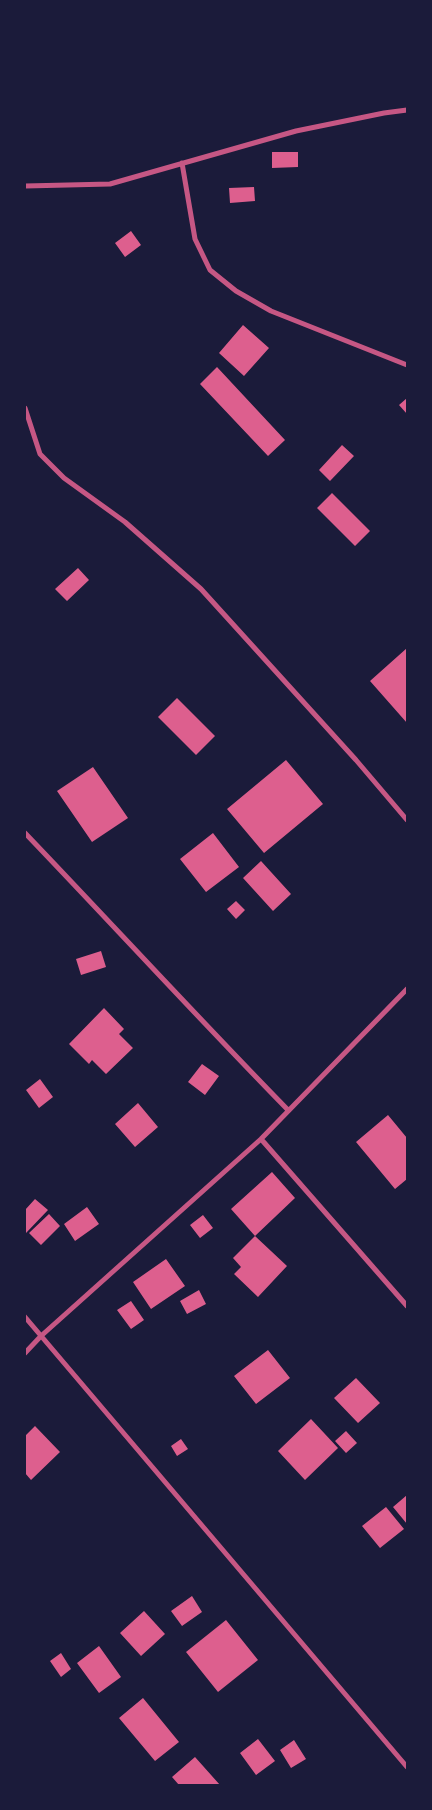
<!DOCTYPE html>
<html>
<head>
<meta charset="utf-8">
<style>
	body { margin:0 }
	#map { position:relative; width:432px; height:1810px; overflow:hidden; background:#1b1b3a; font-family:"Source Sans 3",sans-serif }
	canvas { display:block }
	.frame { position:absolute; inset:0; border:26px solid #1b1b3a; pointer-events:none }
</style>
</head>
<body>
<div id="map">
<canvas width="432" height="1810"></canvas>
<div class="frame"></div>
</div>
<script>
const g = document.querySelector('canvas').getContext('2d');
g.lineJoin = 'round';
function fill(path, color) { g.fillStyle = color; g.fill(path, 'evenodd'); }
function strokePath(path, color, width, dash) { g.strokeStyle = color; g.lineWidth = width; g.lineCap = dash ? 'butt' : 'round'; g.setLineDash(dash || []); g.stroke(path); }
const building = new Path2D(`
	M 272,152 L 298,152 L 298,167 L 272,168 Z
	M 254,187 L 255,201 L 230,203 L 229,188 Z
	M 131,231 L 141,245 L 125,257 L 115,243 Z
	M 243,325 L 269,348 L 244,376 L 219,353 Z
	M 217,367 L 285,440 L 268,456 L 200,384 Z
	M 407,398 L 407,414 L 399,405 Z
	M 342,445 L 354,456 L 330,481 L 319,470 Z
	M 332,493 L 370,531 L 355,546 L 317,508 Z
	M 78,568 L 89,580 L 67,601 L 55,589 Z
	M 407,648 L 407,723 L 370,681 Z
	M 177,698 L 215,736 L 196,755 L 158,717 Z
	M 286,760 L 323,804 L 264,853 L 227,809 Z
	M 93,767 L 128,818 L 92,842 L 57,791 Z
	M 213,833 L 239,867 L 206,892 L 180,859 Z
	M 261,861 L 291,894 L 273,911 L 243,878 Z
	M 236,901 L 245,910 L 236,919 L 227,909 Z
	M 101,951 L 106,967 L 81,975 L 76,959 Z
	M 104,1008 L 124,1029 L 119,1034 L 133,1048 L 106,1074 L 92,1060 L 89,1064 L 69,1044 Z
	M 202,1064 L 219,1076 L 205,1095 L 188,1082 Z
	M 40,1079 L 53,1097 L 39,1108 L 26,1090 Z
	M 138,1103 L 158,1127 L 135,1147 L 115,1124 Z
	M 388,1115 L 407,1138 L 407,1179 L 395,1189 L 356,1142 Z
	M 272,1172 L 295,1198 L 255,1236 L 287,1266 L 258,1297 L 234,1274 L 241,1267 L 233,1258 L 255,1236 L 231,1209 Z
	M 35,1199 L 48,1210 L 26,1233 L 25,1210 Z
	M 87,1207 L 99,1224 L 75,1241 L 64,1224 Z
	M 49,1214 L 60,1226 L 41,1245 L 29,1233 Z
	M 203,1215 L 213,1228 L 200,1238 L 190,1225 Z
	M 166,1259 L 185,1286 L 151,1309 L 133,1282 Z
	M 199,1290 L 206,1304 L 187,1314 L 180,1301 Z
	M 131,1301 L 144,1320 L 131,1329 L 117,1310 Z
	M 268,1350 L 290,1378 L 256,1404 L 234,1376 Z
	M 356,1378 L 380,1403 L 358,1423 L 334,1398 Z
	M 311,1419 L 338,1448 L 305,1480 L 278,1451 Z
	M 35,1426 L 60,1452 L 31,1480 L 25,1473 L 25,1436 Z
	M 346,1431 L 357,1443 L 346,1453 L 335,1441 Z
	M 181,1439 L 188,1449 L 177,1456 L 171,1446 Z
	M 407,1495 L 407,1524 L 393,1507 Z
	M 386,1507 L 404,1529 L 380,1548 L 362,1526 Z
	M 192,1596 L 202,1612 L 182,1626 L 171,1611 Z
	M 144,1611 L 165,1634 L 141,1656 L 120,1633 Z
	M 226,1620 L 258,1660 L 218,1692 L 186,1652 Z
	M 99,1646 L 121,1677 L 99,1693 L 77,1663 Z
	M 61,1653 L 71,1669 L 61,1677 L 50,1661 Z
	M 143,1698 L 179,1742 L 155,1761 L 119,1718 Z
	M 258,1739 L 275,1761 L 256,1775 L 240,1753 Z
	M 294,1740 L 306,1759 L 291,1768 L 280,1750 Z
	M 195,1757 L 220,1785 L 179,1785 L 172,1777 Z`);
const minor = new Path2D(`
	M 182,163 L 195,239 L 210,270 L 236,291 L 271,311 L 407,365
	M 25,186 L 110,184 L 296,131 L 384,113 L 407,110
	M 25,408 L 40,454 L 64,478 L 125,522 L 201,589 L 356,760 L 407,820
	M 25,833 C 113,925 199,1019 288,1110
	M 261,1139 L 407,1306
	M 25,1317 L 407,1767
	M 25,1353 L 41,1336 L 261,1139 L 407,989`);
fill(building, '#dd5f8e');
strokePath(minor, '#c65784', 5);
</script>
</body>
</html>
